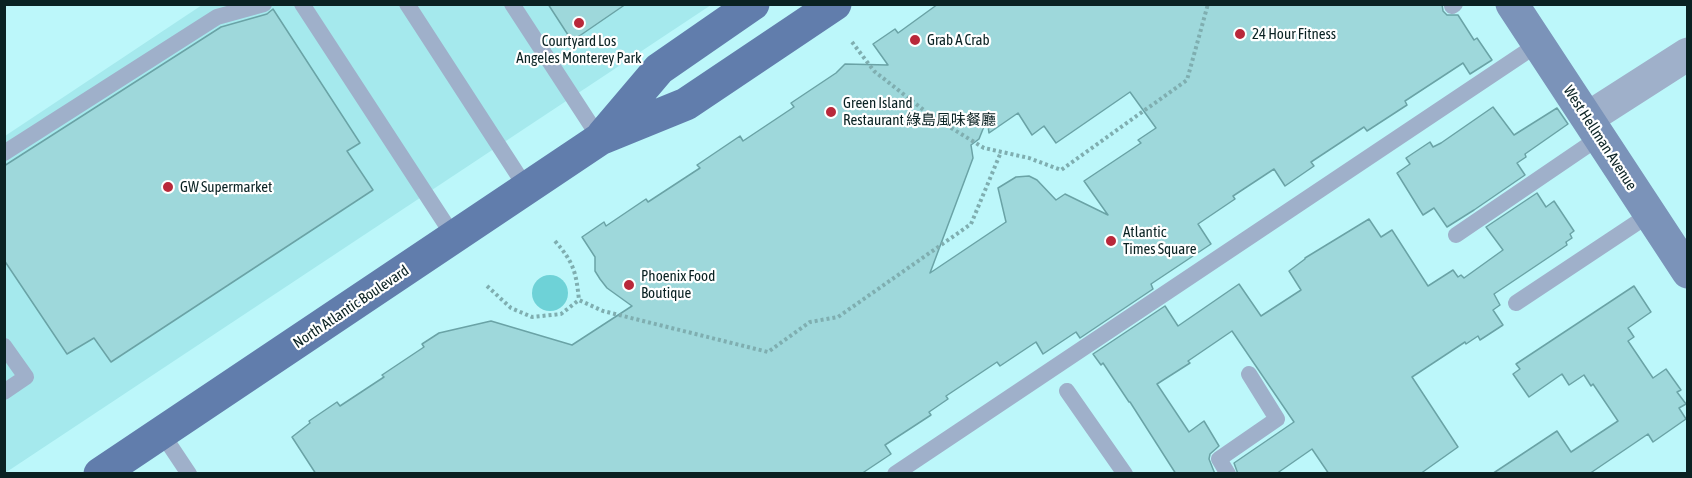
<!DOCTYPE html>
<html>
<head>
<meta charset="utf-8">
<style>
	body { margin:0 }
	#map { position:relative; width:1692px; height:478px; overflow:hidden; background:#bcf7fa; font-family:"Asap Condensed",sans-serif }
	canvas { display:block }
	.frame { position:absolute; inset:0; border:6px solid #0a2223; pointer-events:none }
</style>
</head>
<body>
<div id="map">
<canvas width="1692" height="478"></canvas>
<div class="frame"></div>
</div>
<script>
const g = document.querySelector('canvas').getContext('2d');
g.lineJoin = 'round';
function fill(path, color) { g.fillStyle = color; g.fill(path, 'evenodd'); }
function strokePath(path, color, width, dash) { g.strokeStyle = color; g.lineWidth = width; g.lineCap = dash ? 'butt' : 'round'; g.setLineDash(dash || []); g.stroke(path); }
function drawText(font, color, halo, rows, align = 'center') {
  g.font = font + ' "Asap Condensed","Noto Sans SC",sans-serif'; g.lineWidth = 4.5; g.setLineDash([]); g.textBaseline = 'middle'; g.strokeStyle = halo; g.fillStyle = color; for (const [text, x, y, turn = 0] of rows) {
    g.save(); g.translate(x, y); g.rotate((+turn || 0) * Math.PI / 180); g.textAlign = isNaN(turn) ? turn : align; if (halo) g.strokeText(text, 0, 0); g.fillText(text, 0, 0); g.restore();
  }
}
const built = new Path2D(`
	M 202,5 L 711,5 L 5,473 L 5,136 Z`);
const water = new Path2D(`
	M532 293a18 18 0 1 1 36 0a18 18 0 1 1-36 0Z`);
const building = new Path2D(`
	M 548,4 L 626,4 L 572,41 Z
	M 938,4 L 1442,4 L 1443,11 L 1447,15 L 1458,15 L 1474,40 L 1477,38 L 1492,60 L 1470,74 L 1463,63 L 1405,101 L 1407,105 L 1367,131 L 1364,127 L 1311,162 L 1314,166 L 1285,186 L 1274,169 L 1233,196 L 1235,199 L 1198,224 L 1211,244 L 1151,284 L 1153,289 L 1080,338 L 1076,332 L 1043,354 L 1036,342 L 1000,366 L 997,362 L 946,396 L 948,399 L 929,412 L 931,415 L 885,445 L 891,454 L 861,474 L 316,474 L 292,437 L 310,423 L 309,421 L 337,402 L 340,406 L 384,377 L 382,375 L 424,347 L 422,344 L 439,333 L 491,321 L 572,345 L 632,306 L 607,288 L 600,279 L 595,271 L 595,257 L 582,237 L 604,222 L 606,226 L 646,199 L 648,202 L 700,168 L 697,165 L 740,136 L 743,141 L 794,107 L 791,103 L 836,73 L 845,64 L 888,65 L 873,44 L 895,29 L 898,33 ZM 1130,92 L 1156,128 L 1138,140 L 1141,143 L 1084,181 L 1108,215 L 1065,194 L 1056,200 L 1037,180 L 1029,176 L 1016,177 L 998,188 L 1006,222 L 930,273 L 973,158 L 971,145 L 979,139 L 987,119 L 989,133 L 1018,113 L 1032,135 L 1044,126 L 1056,143 Z
	M 273,9 L 360,143 L 347,151 L 373,190 L 111,362 L 94,338 L 67,354 L 4,260 L 4,166 L 221,27 L 267,14 Z
	M 1493,107 L 1514,135 L 1557,108 L 1568,124 L 1525,154 L 1526,157 L 1517,163 L 1525,175 L 1474,210 L 1447,227 L 1434,208 L 1423,215 L 1397,173 L 1410,164 L 1406,158 L 1430,142 L 1433,147 L 1441,143 Z
	M 1537,193 L 1546,207 L 1554,201 L 1574,231 L 1570,234 L 1572,238 L 1566,242 L 1567,245 L 1494,294 L 1500,305 L 1493,310 L 1503,325 L 1480,340 L 1478,336 L 1466,344 L 1465,342 L 1412,377 L 1458,447 L 1420,474 L 1329,474 L 1312,449 L 1276,474 L 1238,474 L 1234,463 L 1294,422 L 1232,331 L 1188,361 L 1190,363 L 1157,384 L 1189,432 L 1204,421 L 1219,446 L 1210,454 L 1209,459 L 1215,474 L 1176,474 L 1130,402 L 1129,402 L 1103,363 L 1101,365 L 1093,354 L 1165,306 L 1178,326 L 1239,284 L 1261,316 L 1301,290 L 1289,271 L 1305,259 L 1305,258 L 1369,219 L 1381,237 L 1392,230 L 1428,286 L 1453,270 L 1458,277 L 1461,275 L 1464,278 L 1503,250 L 1486,227 Z
	M 1634,286 L 1651,312 L 1628,328 L 1634,337 L 1628,341 L 1653,378 L 1666,369 L 1681,390 L 1677,392 L 1686,404 L 1679,408 L 1686,419 L 1653,442 L 1648,434 L 1589,474 L 1492,474 L 1557,431 L 1571,452 L 1618,421 L 1593,384 L 1591,386 L 1584,375 L 1569,385 L 1562,374 L 1529,397 L 1513,374 L 1520,369 L 1516,364 Z`);
const path = new Path2D(`
	M 852,42 L 874,71 L 930,115 L 984,148 L 1029,158 L 1061,170 L 1187,80 L 1208,4
	M 555,241 C 574,263 576,272 579,300 L 603,311 L 768,352 L 810,322 L 838,317 L 971,224 L 1001,152
	M 487,286 L 511,308 L 532,317 L 561,314 L 579,300`);
const lane = new Path2D(`
	M 302,4 L 454,237
	M 407,4 L 527,189
	M 512,4 L 600,139
	M 1452,6 L 1455,4
	M 4,153 L 217,17 L 264,4
	M 1456,235 L 1600,137
	M 1516,303 L 1650,214
	M 4,346 L 26,377 L 4,392
	M 1067,391 L 1125,474
	M 161,432 L 189,474
	M 895,474 L 1538,44
	M 1228,474 L 1219,459 L 1277,419 L 1249,374`);
const street = new Path2D(`
	M 1588,118 L 1688,54`);
const secondary = new Path2D(`
	M 1512,4 L 1688,272`);
const primary = new Path2D(`
	M 603,135 L 659,69 L 753,4
	M 100,474 L 600,139 L 686,104 L 835,4`);
const markers = [
	[579,23,6,"#b9283a"],
	[1240,34,6,"#b9283a"],
	[915,40,6,"#b9283a"],
	[831,112,6,"#b9283a"],
	[168,187,6,"#b9283a"],
	[1111,241,6,"#b9283a"],
	[629,285,6,"#b9283a"]
];
const poiNames = [
	["24 Hour Fitness",1252,34],
	["Grab A Crab",927,40],
	["Courtyard Los",579,41,"center"],
	["Angeles Monterey Park",579,58,"center"],
	["Green Island",843,103],
	["Restaurant 綠島風味餐廳",843,120],
	["GW Supermarket",180,187],
	["Atlantic",1123,232],
	["Times Square",1123,249],
	["Phoenix Food",641,276],
	["Boutique",641,293]
];
const streetNames = [
	["West Hellman Avenue",1600,138,57],
	["North Atlantic Boulevard",351,307,-34]
];
fill(built, '#a5e9ed');
fill(water, '#6ed2d7');
fill(building, '#9ed8db');
strokePath(building, '#6aa3a6', 1.5);
strokePath(path, '#7faeb0', 4, [3, 3]);
strokePath(lane, '#9fb0ca', 16);
strokePath(street, '#9fb0ca', 33);
strokePath(secondary, '#7b93b9', 33);
strokePath(primary, '#617dac', 33);
for (const [x, y, r, color] of markers) { const dot = new Path2D(); dot.arc(x, y, r, 0, 2 * Math.PI); g.fillStyle = color; g.fill(dot); strokePath(dot, '#fff', 2); }
drawText('15px', '#0a2223', '#fff', poiNames, 'left');
drawText('15px', '#0a2223', '#fff', streetNames);
</script>
</body>
</html>
